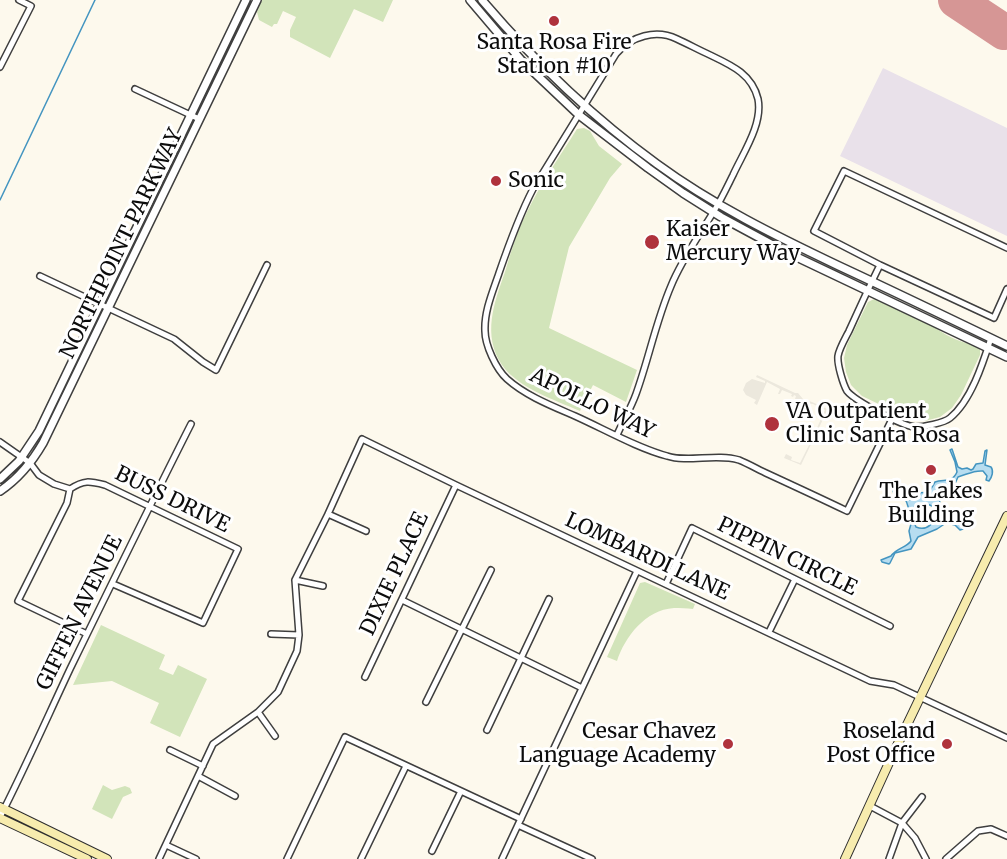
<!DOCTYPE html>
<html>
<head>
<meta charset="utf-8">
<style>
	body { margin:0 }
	canvas { display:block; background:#fdf9ed }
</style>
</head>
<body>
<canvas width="1007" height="859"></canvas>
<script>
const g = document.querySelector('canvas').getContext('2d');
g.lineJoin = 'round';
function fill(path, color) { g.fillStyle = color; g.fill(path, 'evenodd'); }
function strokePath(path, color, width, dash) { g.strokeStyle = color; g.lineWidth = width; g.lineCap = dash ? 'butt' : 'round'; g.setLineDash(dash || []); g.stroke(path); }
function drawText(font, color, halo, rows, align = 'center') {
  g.font = font + ' Merriweather,serif'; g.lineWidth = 6; g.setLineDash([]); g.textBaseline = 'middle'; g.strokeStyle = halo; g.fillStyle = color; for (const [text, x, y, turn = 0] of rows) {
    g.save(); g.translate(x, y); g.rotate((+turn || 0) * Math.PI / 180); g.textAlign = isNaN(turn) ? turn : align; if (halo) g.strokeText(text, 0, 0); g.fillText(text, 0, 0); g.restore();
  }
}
const industrial = new Path2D(`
	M 883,68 L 1007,128 L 1007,236 L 840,156 Z`);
const green = new Path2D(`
	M 262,0 L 393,0 L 383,22 L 354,9 L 330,58 L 290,37 L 290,30 L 296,17 L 283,11 L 277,24 L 274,24 L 272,27 L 259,20 L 257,12 Z
	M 584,128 L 590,131 L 599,146 L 622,164 L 610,178 L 569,247 L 549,328 L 637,370 L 626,402 L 593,385 L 580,411 C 555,400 518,388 502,365 C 482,335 494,303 505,272 C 511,252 517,231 527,212 C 541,183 560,156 577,129 Z
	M 874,299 L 933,326 C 941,332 951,338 960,341 C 968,344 973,344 980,349 L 980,355 L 961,395 L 952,408 L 940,417 L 925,421 L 910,419 L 862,396 L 851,385 L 846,372 L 844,358 L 847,345 L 868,302 Z
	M 645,582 L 695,604 L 693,609 C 687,608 680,608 674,608 C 645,610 625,637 617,661 L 607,657 L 640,583 Z
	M 101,625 L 165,655 L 159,669 L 173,675 L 178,665 L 207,679 L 180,737 L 150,723 L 159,703 L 112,681 L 73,685 Z
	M 103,785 L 112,790 L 125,786 L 130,788 L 132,793 L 123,797 L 112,819 L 92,809 Z`);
const plaza = new Path2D(`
	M 757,375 L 795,393 L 798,393 L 803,399 L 812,402 L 836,413 L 835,414 L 827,411 L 801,465 L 784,458 L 786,454 L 792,457 L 791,460 L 800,463 L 814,435 L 811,434 L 812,432 L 814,429 L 816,430 L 825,410 L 813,404 L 803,403 L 801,407 L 793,405 L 796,396 L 794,395 L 793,397 L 791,396 L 792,394 L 782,390 L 780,394 L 778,394 L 780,389 L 767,382 L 757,405 L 754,403 L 756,400 L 746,395 L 743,390 L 746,383 L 752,379 L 765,383 L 765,381 L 756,377 Z`);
const water = new Path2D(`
	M 952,449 L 958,467 L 962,469 L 967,468 L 971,470 L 973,469 L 976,464 L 983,463 L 985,451 L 987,450 L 985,465 L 991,467 C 994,471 992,477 989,481 L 986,480 L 987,476 L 983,471 C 974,470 968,474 958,477 L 953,488 L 940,493 C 938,501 942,508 940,515 C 949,526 960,513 965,525 L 963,529 L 960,530 L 955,525 L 946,523 L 937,529 L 918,537 L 911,549 L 895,553 L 890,563 L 889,564 L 882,562 L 881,560 L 891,556 C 896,548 906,548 911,541 L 909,531 L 913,517 C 906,509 910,502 901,494 L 894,494 L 893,490 L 897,486 L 899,486 L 910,500 L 918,493 L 929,492 L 935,482 C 945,479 952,483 957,472 L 955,462 L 950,450 ZM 923,504 L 926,505 L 927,504 L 937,508 L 939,512 C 934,522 928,532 916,527 L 914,522 L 914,513 Z`);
const stream = new Path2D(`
	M 0,200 L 95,0`);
const runway = new Path2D(`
	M 956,0 L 1004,32`);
const minor = new Path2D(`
	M 0,67 L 31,6 L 19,0
	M 135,89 L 197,118
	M 1007,248 L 844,171 L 814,231 L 880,265 L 994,318 L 1007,289
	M 880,265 C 869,287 859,309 849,331 C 846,337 839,349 838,356 C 837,364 843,384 847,391 C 855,401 902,426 915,427 C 923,427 944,423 950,418 C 971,401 983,363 991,338
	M 40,276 L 174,339 L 203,362 L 216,370 L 267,265
	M 617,435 C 623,421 631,408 636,394 C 649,358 656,321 671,286 C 682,259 699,236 714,211 C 721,200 727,187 733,175 C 743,153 763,124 758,99 C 752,74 731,65 710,55 C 699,50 688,44 677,39 C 656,29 631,36 616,54 L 533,189 C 519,216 509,244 499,273 C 493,291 484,311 485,331 C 485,345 496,369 507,379 C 526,396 552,406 575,416 C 604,429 637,448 667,456 C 688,463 716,453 739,460 C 749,464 759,470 768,474 C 794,486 820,498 847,511 L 892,419
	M 0,442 L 30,463 L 39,475 L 54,484 L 70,489 C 84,480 89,481 105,485 L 238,549 L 203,623 L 113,584
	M 70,489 L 67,503 L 18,601 L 87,634
	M 328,514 L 366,531
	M 295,580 L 323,586
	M 666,584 L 692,528 L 890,626
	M 402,600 L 582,688
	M 769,632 L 795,579
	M 271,634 L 299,635
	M 365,677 L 456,485
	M 426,702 L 491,570
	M 258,712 L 275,736
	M 487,730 L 549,599
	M 170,750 L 203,766
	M 198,776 L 235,796
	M 870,806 L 902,823 L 915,838 L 926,859
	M 0,817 C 25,768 47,718 70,669 C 110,587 150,505 191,424
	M 518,825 L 592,859
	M 166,845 L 196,859
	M 432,851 L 461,791
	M 159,859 L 213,744 L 258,712 L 278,692 L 297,651 L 299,635 L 295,580 L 328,514 L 362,439 L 456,485 L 870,681 L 894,685 L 1007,738
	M 287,859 L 345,737 L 521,819
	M 361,859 L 406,766
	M 502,859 L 637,571
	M 889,859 L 902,823 L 922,797
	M 946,859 L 978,831 L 991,829 L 1007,836`);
const tertiary = new Path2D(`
	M 470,0 L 521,60 L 579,115 L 648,168 L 683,193 L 721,217 L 784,251 L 1007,357
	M 482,0 C 534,61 592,117 657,164 C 713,205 776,236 839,266 C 895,292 951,319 1007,346
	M 0,479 L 19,461 L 39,431 L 246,0
	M 0,491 C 18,479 32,462 43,443 L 257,0`);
const secondary = new Path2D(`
	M 0,807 L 107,859
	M 0,818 L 87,859
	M 845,859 L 893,754 L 1007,516`);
const markers = [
	[554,21,6,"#af323d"],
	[496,181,6,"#af323d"],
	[652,242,8,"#af323d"],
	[772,424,8,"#af323d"],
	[931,470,6,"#af323d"],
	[728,744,6,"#af323d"],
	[947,744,6,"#af323d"]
];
const poiNames = [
	["Santa Rosa Fire",554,43,"center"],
	["Station #10",554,67,"center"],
	["Sonic",508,181],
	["Kaiser",666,230],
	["Mercury Way",666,254],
	["VA Outpatient",786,412],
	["Clinic Santa Rosa",786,436],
	["The Lakes",931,492,"center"],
	["Building",931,516,"center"],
	["Cesar Chavez",716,732,"right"],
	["Language Academy",716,756,"right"],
	["Roseland",935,732,"right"],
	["Post Office",935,756,"right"]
];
const streetNames = [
	["NORTHPOINT PARKWAY",122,244,-64],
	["APOLLO WAY",592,404,26],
	["BUSS DRIVE",172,500,26],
	["LOMBARDI LANE",647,557,25],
	["PIPPIN CIRCLE",787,557,26],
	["DIXIE PLACE",395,574,-65],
	["GIFFEN AVENUE",80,613,-64]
];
fill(industrial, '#e9e1ea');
fill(green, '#d2e4ba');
fill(plaza, '#ece8dd');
fill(water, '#b7ddf0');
strokePath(water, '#4495c0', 1.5);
strokePath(stream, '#4495c0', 1.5);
strokePath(runway, '#d69695', 36);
strokePath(minor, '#3f3f3f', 8);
strokePath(tertiary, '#3f3f3f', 10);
strokePath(secondary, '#2e2e2e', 10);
strokePath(minor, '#fff', 5);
strokePath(tertiary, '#fff', 7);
strokePath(secondary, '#f7ecae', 8);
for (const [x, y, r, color] of markers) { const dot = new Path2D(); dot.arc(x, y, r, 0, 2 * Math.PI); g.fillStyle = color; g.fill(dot); strokePath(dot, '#fff', 2); }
drawText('21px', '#0c0c0c', '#fff', poiNames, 'left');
drawText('21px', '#0c0c0c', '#fff', streetNames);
</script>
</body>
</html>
